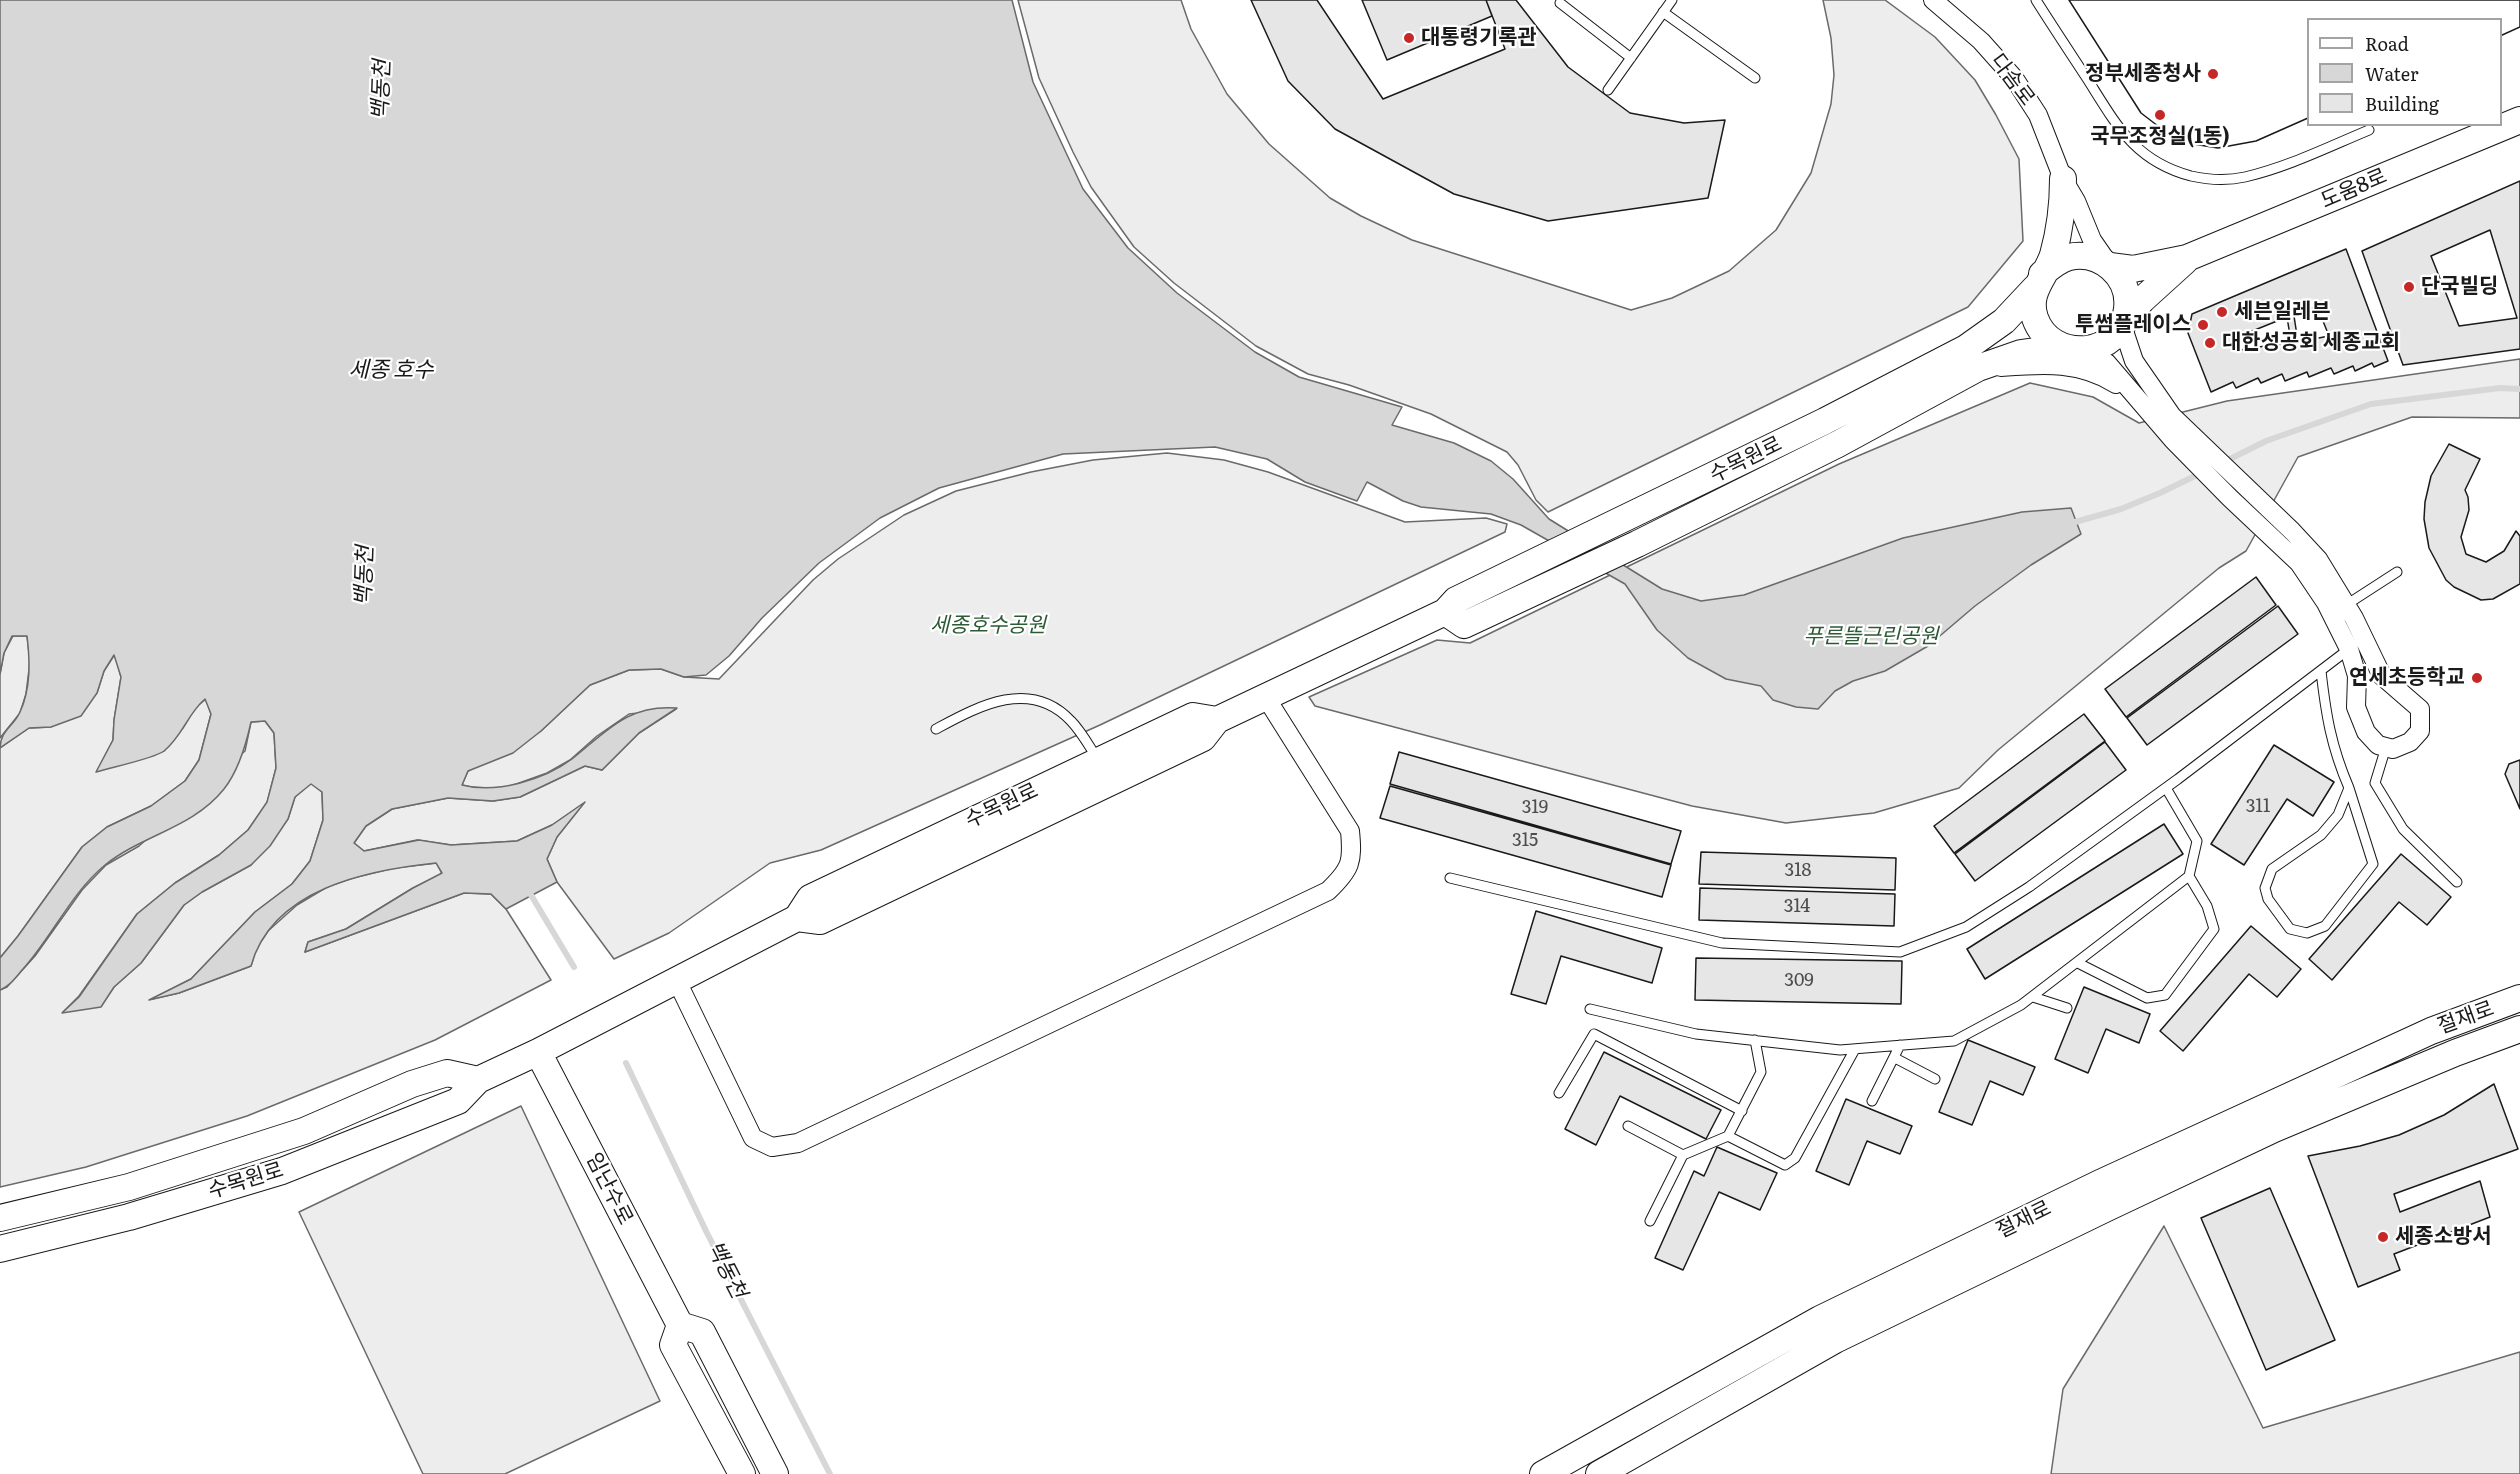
<!DOCTYPE html>
<html>
<head>
<meta charset="utf-8">
<style>
	body { margin:0 }
	#map { position:relative; width:2520px; height:1474px; overflow:hidden; background:#fff; font-family:Literata,serif }
	canvas { display:block }
	.legend { position:absolute; left:2307px; top:18px; width:195px; height:108px; box-sizing:border-box; background:#fff; border:2px solid #a3a3a3; margin:0; padding:8px 10px; list-style:none; font-size:18px; color:#1a1a1a }
	.legend li { display:flex; align-items:center; gap:12px; height:30px }
	.legend b { width:30px; border:2px solid #a3a3a3 }
</style>
</head>
<body>
<div id="map">
<canvas width="2520" height="1474"></canvas>
<ul class="legend">
<li><b style="height:8px;background:#fff"></b>Road</li>
<li><b style="height:16px;background:#d7d7d7"></b>Water</li>
<li><b style="height:16px;background:#e6e6e6"></b>Building</li>
</ul>
</div>
<script>
const g = document.querySelector('canvas').getContext('2d');
g.lineJoin = 'round';
function fill(path, color) { g.fillStyle = color; g.fill(path, 'evenodd'); }
function strokePath(path, color, width, dash) { g.strokeStyle = color; g.lineWidth = width; g.lineCap = dash ? 'butt' : 'round'; g.setLineDash(dash || []); g.stroke(path); }
function drawText(font, color, halo, rows, align = 'center') {
  g.font = font + ' Literata,"Noto Sans KR",serif'; g.lineWidth = 4.5; g.setLineDash([]); g.textBaseline = 'middle'; g.strokeStyle = halo; g.fillStyle = color; for (const [text, x, y, turn = 0] of rows) {
    g.save(); g.translate(x, y); g.rotate((+turn || 0) * Math.PI / 180); g.textAlign = isNaN(turn) ? turn : align; if (halo) g.strokeText(text, 0, 0); g.fillText(text, 0, 0); g.restore();
  }
}
const built = new Path2D(`
	M 1018,0 L 1181,0 L 1191,29 L 1227,94 L 1269,144 L 1330,198 L 1361,216 L 1412,240 L 1631,310 L 1672,298 L 1729,271 L 1776,230 L 1811,173 L 1831,104 L 1834,75 L 1831,38 L 1823,0 L 1885,0 L 1935,37 L 1975,80 L 1996,115 L 2019,159 L 2023,241 L 1968,307 L 1548,512 L 1536,500 L 1518,465 L 1507,452 L 1431,414 L 1349,385 L 1308,374 L 1256,346 L 1174,283 L 1134,247 L 1091,187 L 1073,152 L 1039,78 Z
	M 2520,359 L 2520,418 L 2412,417 L 2298,457 L 2246,551 L 2219,568 L 1998,750 L 1959,788 L 1874,813 L 1786,823 L 1692,806 L 1315,706 L 1309,697 L 1437,640 L 1470,643 L 1839,464 L 2030,383 L 2093,397 L 2139,423 L 2227,401 Z
	M 1167,453 L 1224,460 L 1268,472 L 1405,522 L 1486,518 L 1507,524 L 1505,532 L 1100,725 L 821,850 L 770,863 L 669,933 L 614,959 L 557,882 L 547,859 L 557,837 L 583,804 L 552,825 L 517,841 L 451,845 L 417,840 L 364,851 L 354,843 L 366,826 L 392,809 L 448,798 L 493,801 L 520,797 L 585,766 L 602,770 L 639,733 L 676,709 L 629,714 L 597,736 L 570,760 L 547,773 L 508,787 L 479,789 L 462,785 L 468,771 L 541,731 L 590,685 L 629,670 L 661,669 L 684,677 L 719,679 L 813,580 L 838,559 L 904,515 L 956,491 L 1031,472 L 1093,460 Z
	M 13,636 L 27,636 L 30,661 L 26,694 L 20,713 L 0,738 L 0,674 L 4,653 Z
	M 115,654 L 121,677 L 114,720 L 113,740 L 97,771 L 164,751 L 183,728 L 195,708 L 206,699 L 211,714 L 199,760 L 185,781 L 151,806 L 107,827 L 82,847 L 18,936 L 0,958 L 0,748 L 29,728 L 51,727 L 97,693 L 104,671 Z
	M 265,721 L 274,733 L 276,768 L 267,803 L 248,830 L 219,855 L 175,883 L 137,914 L 79,996 L 63,1012 L 101,1006 L 114,987 L 141,963 L 184,905 L 202,892 L 251,865 L 288,819 L 295,797 L 311,783 L 322,792 L 323,820 L 310,861 L 292,884 L 255,912 L 191,979 L 152,999 L 179,993 L 251,966 L 256,949 L 268,931 L 297,905 L 327,887 L 353,878 L 394,868 L 437,863 L 442,874 L 413,888 L 346,929 L 308,942 L 305,952 L 464,893 L 491,894 L 506,909 L 551,980 L 435,1040 L 247,1116 L 86,1167 L 0,1187 L 0,990 L 7,987 L 35,956 L 82,890 L 106,865 L 139,846 L 245,751 L 251,722 Z
	M 521,1106 L 660,1401 L 505,1474 L 423,1474 L 299,1212 Z
	M 2164,1226 L 2263,1428 L 2520,1352 L 2520,1474 L 2051,1474 L 2063,1389 Z`);
const water = new Path2D(`
	M 0,0 L 1012,0 L 1033,82 L 1083,189 L 1128,248 L 1177,293 L 1255,352 L 1299,377 L 1402,407 L 1392,425 L 1454,443 L 1491,461 L 1513,479 L 1549,519 L 1662,589 L 1701,601 L 1744,595 L 1903,538 L 2022,512 L 2071,508 L 2081,534 L 2031,565 L 1975,606 L 1928,646 L 1885,671 L 1853,681 L 1835,691 L 1818,709 L 1796,707 L 1773,700 L 1761,686 L 1726,679 L 1688,658 L 1657,630 L 1625,584 L 1521,525 L 1491,514 L 1421,507 L 1403,501 L 1367,482 L 1357,501 L 1305,482 L 1267,459 L 1215,447 L 1063,454 L 939,488 L 880,518 L 819,563 L 762,618 L 729,656 L 706,675 L 684,677 L 661,669 L 629,670 L 590,685 L 541,731 L 513,753 L 468,771 L 462,785 C 496,794 544,780 572,759 C 607,731 628,704 677,708 L 639,733 L 602,770 L 585,766 L 520,797 L 493,801 L 448,798 L 392,809 L 366,826 L 354,843 L 364,851 L 419,840 L 451,845 L 517,841 L 552,825 L 585,802 L 557,837 L 547,859 L 557,882 L 506,909 L 491,894 L 464,893 L 305,952 L 308,942 L 346,929 L 413,888 L 442,873 L 436,863 C 367,870 272,889 251,966 L 179,993 L 149,1000 L 191,979 L 255,912 L 292,884 L 310,861 L 323,820 L 322,792 L 311,784 L 295,797 L 288,819 L 270,846 L 251,865 L 202,892 L 184,905 L 141,963 L 114,987 L 101,1007 L 62,1013 L 79,997 L 137,914 L 175,883 L 219,855 L 248,830 L 267,802 L 276,768 L 274,733 L 265,721 L 251,722 C 246,745 239,770 224,789 C 193,828 142,835 105,865 C 71,893 52,937 23,969 C 16,977 10,986 0,990 L 0,958 L 18,936 L 82,847 L 107,827 L 151,806 L 185,781 L 199,760 L 211,714 L 205,699 C 188,713 182,737 164,751 C 153,759 112,767 96,772 L 113,740 L 114,720 L 121,677 L 114,655 L 104,671 L 97,693 L 81,716 L 51,727 L 29,728 L 0,748 C 0,731 14,726 20,712 C 31,688 30,661 27,636 L 12,636 L 4,653 L 0,674 Z`);
const stream = new Path2D(`
	M 2224,462 L 2266,441 L 2371,404 L 2500,388 L 2520,389
	M 2068,524 L 2121,509 L 2160,493 L 2201,473
	M 528,890 L 574,967
	M 626,1063 L 706,1231 L 830,1474`);
const building = new Path2D(`
	M 1251,0 L 1317,0 L 1383,99 L 1505,49 L 1486,0 L 1516,0 L 1568,67 L 1630,113 L 1684,123 L 1725,120 L 1708,198 L 1548,221 L 1454,194 L 1335,129 L 1288,81 Z
	M 1362,0 L 1486,0 L 1492,16 L 1387,60 Z
	M 2069,0 L 2520,0 L 2520,27 L 2500,36 L 2500,20 L 2308,20 L 2308,118 L 2256,141 L 2218,148 L 2187,143 L 2171,136 L 2141,113 Z
	M 2069,0 L 2520,0 L 2520,27 L 2500,36 L 2500,20 L 2308,20 L 2308,118 L 2256,141 L 2218,148 L 2187,143 L 2171,136 L 2141,113 Z
	M 2520,181 L 2520,349 L 2403,365 L 2362,251 ZM 2490,230 L 2517,318 L 2459,326 L 2431,256 Z
	M 2346,249 L 2388,361 L 2374,367 L 2372,363 L 2355,371 L 2353,366 L 2334,374 L 2331,368 L 2309,377 L 2307,372 L 2285,381 L 2282,374 L 2261,383 L 2258,378 L 2236,388 L 2233,382 L 2211,392 L 2188,333 L 2192,314 ZM 2317,306 L 2329,336 L 2298,342 L 2294,316 ZM 2287,317 L 2291,342 L 2240,350 L 2235,338 Z
	M 2449,444 L 2480,459 L 2465,490 L 2468,497 L 2469,510 L 2461,537 L 2466,554 L 2486,562 L 2504,551 L 2516,531 L 2520,536 L 2520,584 L 2493,599 L 2481,600 L 2454,587 L 2446,580 L 2429,548 L 2424,519 L 2425,502 L 2431,476 Z
	M 2256,577 L 2276,605 L 2126,717 L 2105,689 Z
	M 2278,606 L 2298,634 L 2147,745 L 2127,718 Z
	M 2084,714 L 2105,741 L 1954,853 L 1934,826 Z
	M 2105,742 L 2126,770 L 1975,881 L 1955,854 Z
	M 2274,745 L 2334,782 L 2313,816 L 2287,799 L 2244,865 L 2211,844 Z
	M 1399,752 L 1681,831 L 1671,864 L 1390,784 Z
	M 2520,760 L 2520,809 L 2505,774 L 2509,764 Z
	M 1390,786 L 1671,865 L 1662,897 L 1380,818 Z
	M 2164,824 L 2183,854 L 1985,979 L 1967,949 Z
	M 1701,852 L 1896,858 L 1895,890 L 1699,884 Z
	M 2401,854 L 2451,897 L 2427,925 L 2399,902 L 2332,980 L 2309,959 Z
	M 1700,888 L 1895,894 L 1894,926 L 1699,920 Z
	M 1536,911 L 1662,948 L 1652,983 L 1561,956 L 1546,1004 L 1511,994 Z
	M 2251,926 L 2301,969 L 2277,997 L 2249,974 L 2183,1051 L 2160,1031 Z
	M 1696,958 L 1902,961 L 1901,1004 L 1695,1000 Z
	M 2084,987 L 2150,1014 L 2139,1043 L 2106,1029 L 2088,1073 L 2055,1059 Z
	M 1968,1040 L 2035,1067 L 2023,1095 L 1990,1081 L 1972,1125 L 1939,1112 Z
	M 1604,1052 L 1721,1110 L 1706,1139 L 1620,1096 L 1596,1145 L 1565,1129 Z
	M 2494,1084 L 2518,1149 L 2394,1194 L 2400,1212 L 2480,1181 L 2490,1217 L 2394,1254 L 2400,1270 L 2358,1287 L 2308,1156 L 2360,1146 L 2399,1135 L 2444,1115 Z
	M 1846,1099 L 1912,1126 L 1900,1154 L 1867,1141 L 1849,1185 L 1816,1171 Z
	M 1717,1147 L 1777,1173 L 1760,1210 L 1719,1192 L 1683,1270 L 1655,1258 L 1694,1171 L 1704,1176 Z
	M 2270,1188 L 2335,1340 L 2266,1370 L 2201,1218 Z`);
const lane = new Path2D(`
	M 2036,0 C 2053,27 2071,54 2088,80 C 2117,126 2135,161 2191,176 C 2209,180 2227,181 2245,177 C 2288,167 2328,147 2369,130
	M 1560,3 L 1631,58
	M 1663,12 L 1755,78
	M 1608,90 L 1672,0
	M 2346,605 L 2397,572
	M 2321,671 C 2326,715 2331,746 2349,788 L 2338,815 L 2321,835 L 2272,869 L 2265,888 L 2268,899 L 2290,929 L 2307,933 L 2325,926 L 2373,864 L 2349,788
	M 936,729 C 977,707 1030,677 1071,721 C 1081,731 1089,746 1097,758
	M 2386,747 L 2375,783 L 2403,829 L 2457,882
	M 1450,878 L 1722,943 L 1900,952 L 1966,927 L 2029,887 L 2178,779 L 2349,649
	M 2078,963 L 2147,998 L 2165,995 L 2214,929 L 2207,906 L 2189,876
	M 2033,997 L 2067,1008
	M 1590,1009 L 1696,1034 L 1840,1050 L 1954,1041 L 2021,1005 L 2189,876 L 2197,841 L 2166,788
	M 1895,1058 L 1935,1079
	M 1559,1093 L 1594,1034 L 1742,1111
	M 1872,1101 L 1900,1045
	M 1628,1126 L 1683,1155 L 1728,1136 L 1761,1072 L 1755,1040
	M 1728,1136 L 1785,1165 L 1795,1158 L 1855,1049
	M 1650,1221 L 1683,1155`);
const street = new Path2D(`
	M 1933,0 L 1981,41 L 2014,78 L 2038,115 L 2063,179 L 2076,201 L 2092,240 L 2110,266
	M 2083,351 L 2107,363 L 2173,440 L 2230,498 L 2299,563 L 2326,603 L 2349,649 L 2357,676 L 2356,707 L 2366,732 L 2378,745 L 2393,749 L 2410,742 L 2420,731 L 2420,709 L 2382,676 L 2354,618 L 2318,559 L 2292,531 L 2172,416 L 2134,361 L 2122,325
	M 2001,367 C 2044,364 2079,361 2116,384
	M 676,979 L 753,1138 L 772,1147 L 798,1143 L 1328,891 C 1351,869 1353,862 1350,831 L 1265,696`);
const secondary = new Path2D(`
	M 2110,266 L 2133,269 L 2187,258 L 2520,120
	M 2042,274 C 2050,267 2058,260 2069,257 C 2100,250 2131,276 2127,309 C 2122,358 2051,364 2035,318 C 2026,292 2046,277 2053,255 C 2060,230 2063,205 2063,179
	M 2122,324 L 2142,300 L 2185,261
	M 1445,612 L 1464,625 L 1637,544 L 1838,444 L 1978,368 L 2021,353 L 2063,347
	M 797,918 L 820,921 L 1203,738 L 1217,720 L 1445,612 L 1456,600 L 1825,421 L 1966,348 L 2004,321 L 2035,288
	M 538,1052 L 680,1325 L 702,1332 L 775,1474
	M 0,1218 L 129,1187 L 304,1131 L 412,1084 L 447,1073 L 478,1080
	M 0,1249 L 129,1217 L 282,1171 L 458,1101 L 478,1080 L 538,1052 L 797,918 L 810,898 L 1193,716 L 1217,720
	M 680,1325 L 673,1345 L 742,1474
	M 1543,1474 L 1820,1319 L 2100,1183 L 2431,1031 L 2520,998
	M 1599,1474 L 1835,1340 L 2107,1208 L 2274,1129 L 2455,1053 L 2520,1029`);
const markers = [
	[1409,38,6,"#c62828"],
	[2213,74,6,"#c62828"],
	[2160,115,6,"#c62828"],
	[2409,287,6,"#c62828"],
	[2222,312,6,"#c62828"],
	[2203,325,6,"#c62828"],
	[2210,343,6,"#c62828"],
	[2477,678,6,"#c62828"],
	[2383,1237,6,"#c62828"]
];
const numberNames = [
	["311",2258,807],
	["319",1535,808],
	["315",1525,841],
	["318",1798,871],
	["314",1797,907],
	["309",1799,981]
];
const poiNames = [
	["대통령기록관",1421,38],
	["정부세종청사",2201,74,"right"],
	["국무조정실(1동)",2160,137,"center"],
	["단국빌딩",2421,287],
	["세븐일레븐",2234,312],
	["투썸플레이스",2191,325,"right"],
	["대한성공회 세종교회",2222,343],
	["연세초등학교",2465,678,"right"],
	["세종소방서",2395,1237]
];
const streetNames = [
	["다솜로",2012,80,53],
	["도움8로",2354,189,-23],
	["수목원로",1746,460,-26],
	["수목원로",1002,806,-25],
	["절재로",2466,1018,-20],
	["수목원로",246,1181,-17],
	["임난수로",609,1189,63],
	["절재로",2024,1220,-26]
];
const parkNames = [
	["세종호수공원",988,626],
	["푸른뜰근린공원",1871,637]
];
const waterNames = [
	["백동천",382,90,-88],
	["세종 호수",391,371],
	["백동천",365,576,-88],
	["백동천",726,1270,63]
];
fill(built, '#ededed');
strokePath(built, '#6a6a6a', 1.5);
fill(water, '#d7d7d7');
strokePath(water, '#6a6a6a', 1.5);
strokePath(stream, '#d7d7d7', 6);
fill(building, '#e6e6e6');
strokePath(building, '#1a1a1a', 1.5);
strokePath(lane, '#1a1a1a', 11);
strokePath(street, '#1a1a1a', 20);
strokePath(secondary, '#1a1a1a', 28);
strokePath(lane, '#fff', 9);
strokePath(street, '#fff', 18);
strokePath(secondary, '#fff', 26);
for (const [x, y, r, color] of markers) { const dot = new Path2D(); dot.arc(x, y, r, 0, 2 * Math.PI); g.fillStyle = color; g.fill(dot); strokePath(dot, '#fff', 2); }
drawText('18px', '#4d4d4d', null, numberNames);
drawText('bold 21px', '#1a1a1a', '#fff', poiNames, 'left');
drawText('21px', '#1a1a1a', '#fff', streetNames);
drawText('italic 21px', '#2b5a34', '#fff', parkNames);
drawText('italic 22px', '#1a1a1a', '#fff', waterNames);
</script>
</body>
</html>
